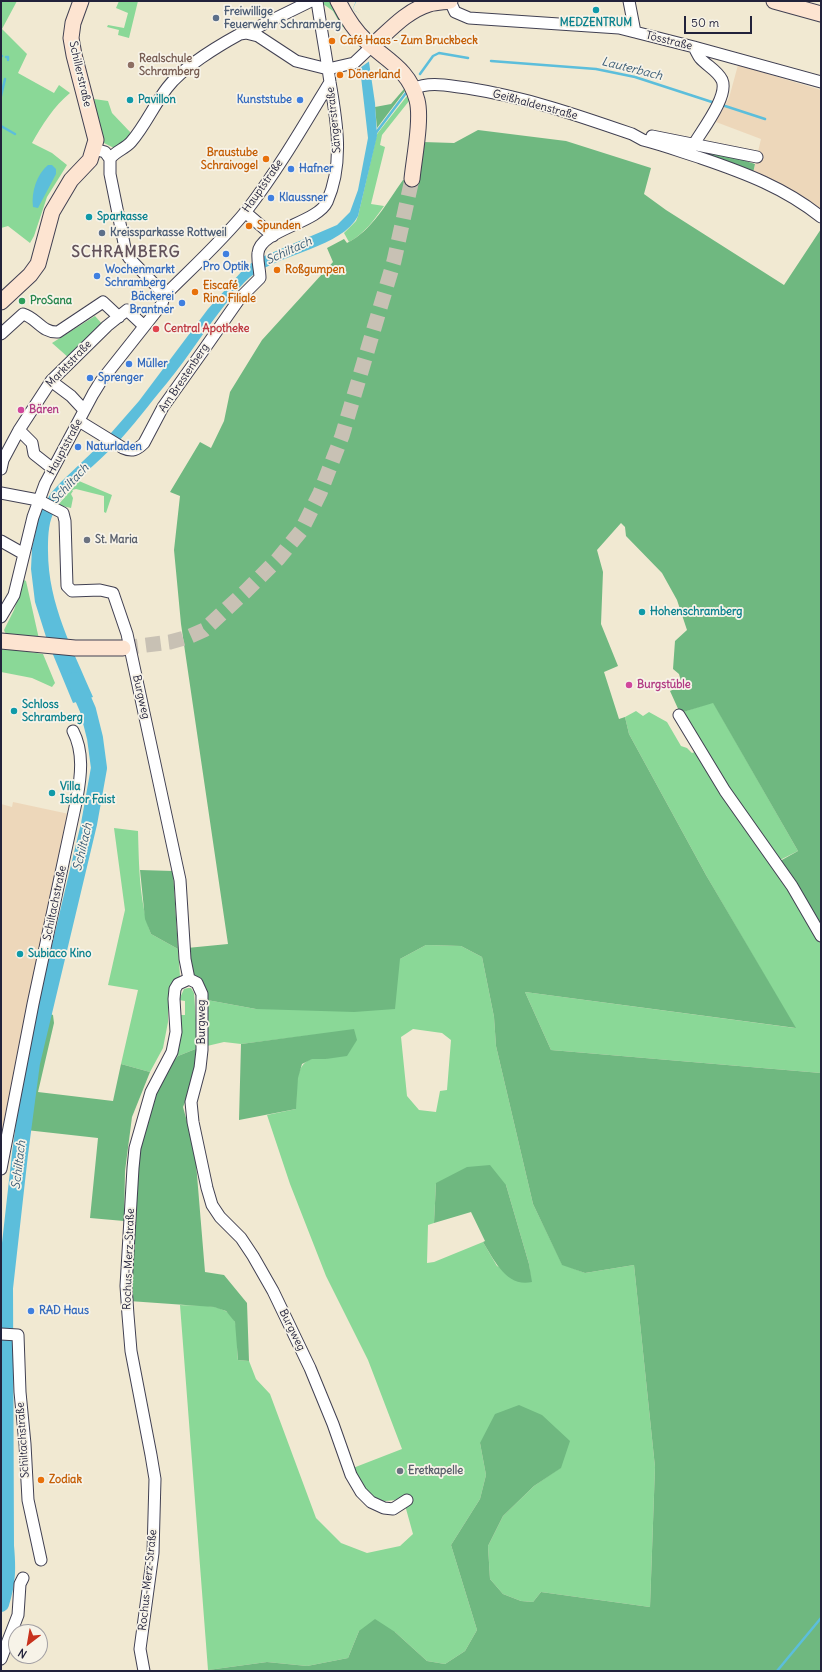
<!DOCTYPE html>
<html>
<head>
<meta charset="utf-8">
<style>
	body { margin:0 }
	#map { position:relative; width:822px; height:1672px; overflow:hidden; background:#f1e9d2; font-family:Delius,sans-serif }
	canvas { display:block }
	.frame { position:absolute; inset:0; border:2px solid #22223b; pointer-events:none }
	.north { position:absolute; left:8px; top:1624px; width:40px; height:40px; box-sizing:border-box; background:#f7f3e8; border:1px solid #a29fa3; border-radius:50%; rotate:211deg; font-size:11px; font-weight:700; line-height:16px; text-align:center; color:#22223b }
	.north::after { content:''; display:block; margin:auto; width:14px; height:18px; background:#c8321e; clip-path:polygon(50% 0,100% 100%,50% 72%,0 100%) }
	.scale { position:absolute; left:684px; top:16px; width:68px; height:18px; box-sizing:border-box; border:2px solid #22223b; border-top:0; padding-left:5px; font-size:12px; line-height:14px; white-space:nowrap; color:#22223b; -webkit-text-stroke:3px #f7f3e8; paint-order:stroke }
</style>
</head>
<body>
<div id="map">
<canvas width="822" height="1672"></canvas>
<div class="frame"></div>
<div class="north">N</div>
<div class="scale">50 m</div>
</div>
<script>
const g = document.querySelector('canvas').getContext('2d');
g.lineJoin = 'round';
function fill(path, color) { g.fillStyle = color; g.fill(path, 'evenodd'); }
function strokePath(path, color, width, dash) { g.strokeStyle = color; g.lineWidth = width; g.lineCap = dash ? 'butt' : 'round'; g.setLineDash(dash || []); g.stroke(path); }
function drawText(font, color, halo, rows, align = 'center') {
  g.font = font + ' Delius,sans-serif'; g.lineWidth = 3.5; g.setLineDash([]); g.textBaseline = 'middle'; g.strokeStyle = halo; g.fillStyle = color; for (const [text, x, y, turn = 0] of rows) {
    g.save(); g.translate(x, y); g.rotate((+turn || 0) * Math.PI / 180); g.textAlign = isNaN(turn) ? turn : align; if (halo) g.strokeText(text, 0, 0); g.fillText(text, 0, 0); g.restore();
  }
}
const built = new Path2D(`
	M 738,65 L 821,90 L 821,214 L 753,173 L 761,139 L 716,122 L 729,98 Z
	M 13,802 L 69,814 L 1,1140 L 1,804 L 12,807 Z`);
const green = new Path2D(`
	M 1,1 L 17,1 L 2,29 L 27,54 L 18,73 L 54,93 L 59,85 L 70,93 C 54,106 42,125 32,143 L 52,153 L 67,165 L 47,197 L 34,236 L 30,243 L 8,226 L 1,228 Z
	M 119,1 L 138,1 L 129,38 L 118,35 L 119,30 L 107,27 L 108,25 L 124,28 L 128,13 L 116,8 Z
	M 319,1 L 331,1 L 347,25 L 342,27 L 333,11 Z
	M 407,96 L 409,101 L 382,135 L 380,145 L 385,147 L 371,204 L 384,206 C 374,220 365,233 349,242 L 344,233 L 356,221 L 358,216 L 377,134 Z
	M 94,99 L 108,101 L 112,113 L 131,133 L 124,142 L 114,148 L 102,142 Z
	M 95,316 L 103,325 L 69,358 L 52,343 Z
	M 79,481 L 112,495 L 106,513 L 104,512 L 104,496 L 76,489 L 72,490 L 73,491 L 71,494 L 73,498 L 71,508 L 58,505 Z
	M 24,580 L 26,581 L 39,639 C 29,638 7,641 4,630 L 14,610 Z
	M 3,648 L 43,654 L 55,683 L 52,687 L 32,678 L 1,672 L 1,649 Z
	M 713,702 L 798,851 L 780,860 L 821,930 L 821,1073 L 551,1050 L 525,992 L 795,1028 L 706,875 L 629,734 L 625,717 L 636,711 L 643,716 L 649,712 L 667,722 L 681,746 L 687,748 L 692,753 L 703,749 L 680,713 Z
	M 114,828 L 138,831 C 139,865 139,902 151,934 L 178,949 L 180,976 L 168,994 L 168,1022 L 163,1048 L 150,1072 L 121,1064 L 138,990 L 108,985 L 125,910 Z
	M 426,945 L 461,946 L 482,957 L 494,1017 L 496,1046 L 533,1204 L 562,1264 L 585,1273 L 634,1265 L 655,1467 L 650,1607 L 541,1592 L 533,1602 L 521,1601 L 503,1594 L 490,1579 L 488,1546 L 503,1516 L 534,1486 L 560,1468 L 480,1443 L 486,1475 L 480,1499 L 451,1545 L 477,1630 L 465,1651 L 445,1664 L 427,1661 L 395,1632 L 359,1631 L 348,1658 L 307,1666 L 267,1662 L 208,1670 L 180,1305 C 197,1306 227,1302 235,1322 C 238,1330 237,1351 238,1360 L 249,1361 L 256,1379 L 270,1394 L 316,1518 L 341,1543 L 367,1553 L 400,1546 L 413,1534 L 403,1498 C 370,1507 367,1495 353,1468 L 402,1449 L 368,1360 L 326,1276 L 290,1184 L 267,1115 L 296,1109 C 297,1093 293,1066 311,1059 C 315,1058 322,1059 326,1059 L 354,1030 L 241,1044 L 224,1042 L 207,1046 L 207,1000 L 256,1009 L 400,959 ZM 413,1029 L 442,1033 L 451,1040 L 447,1090 L 440,1091 L 436,1112 L 419,1110 L 407,1096 L 401,1037 ZM 436,1183 L 506,1185 L 529,1264 L 531,1282 L 497,1266 L 483,1242 L 434,1262 L 427,1263 L 428,1225 L 434,1223 Z
	M 188,988 L 191,988 L 194,993 L 198,1048 L 178,1056 L 174,1060 L 177,1050 L 178,1015 L 185,1015 L 185,1001 L 179,1000 L 184,989 Z`);
const forest = new Path2D(`
	M 404,89 L 405,91 L 377,128 L 375,107 L 391,104 Z
	M 478,130 L 566,141 L 651,168 L 644,194 L 666,210 L 784,285 L 821,229 L 821,930 L 780,861 L 798,851 L 713,703 L 680,713 L 670,691 L 679,687 L 681,681 L 679,674 L 673,669 L 675,641 L 687,630 L 677,600 L 662,573 L 626,536 L 625,527 L 621,523 L 597,550 L 603,572 L 601,624 L 618,666 L 604,672 L 619,719 L 625,717 L 629,734 L 706,875 L 796,1028 L 525,992 L 551,1050 L 821,1073 L 821,1671 L 208,1671 L 208,1670 L 267,1662 L 307,1666 L 348,1658 L 359,1631 L 375,1619 L 395,1632 L 427,1661 L 445,1664 L 465,1651 L 477,1630 L 451,1545 L 480,1499 L 486,1475 L 480,1443 L 495,1414 L 519,1405 L 542,1415 L 570,1441 L 561,1468 L 534,1486 L 503,1516 L 488,1546 L 490,1579 L 503,1594 L 521,1601 L 533,1602 L 541,1592 L 650,1607 L 655,1467 L 634,1265 L 585,1273 L 562,1265 L 533,1204 L 496,1046 L 494,1017 L 482,957 L 461,946 L 426,945 L 400,959 L 395,1009 L 354,1012 L 256,1009 L 207,1000 L 190,973 L 187,948 L 228,944 L 181,624 L 174,550 L 180,496 L 170,492 L 200,442 L 211,448 L 224,421 L 230,392 L 262,340 L 333,262 L 327,248 L 344,239 L 347,243 C 372,231 387,202 403,180 L 414,182 L 419,178 L 423,142 L 454,143 Z
	M 705,153 L 731,156 L 755,164 L 753,173 L 709,158 Z
	M 140,870 L 173,871 L 178,949 L 151,934 L 145,919 Z
	M 48,1013 L 53,1015 L 54,1023 L 38,1092 L 113,1101 L 121,1064 L 150,1072 L 132,1117 L 125,1171 L 124,1221 L 90,1218 L 98,1138 L 26,1130 L 37,1062 Z
	M 354,1029 L 357,1040 L 347,1056 L 326,1059 L 312,1059 L 302,1064 L 298,1078 L 296,1109 L 239,1120 L 241,1044 Z
	M 198,1048 L 196,1076 L 183,1107 L 195,1151 L 205,1272 L 224,1275 L 247,1303 L 249,1361 L 238,1360 L 235,1322 L 226,1311 L 214,1307 L 129,1301 L 133,1222 L 142,1130 L 164,1072 L 178,1056 Z
	M 490,1165 L 506,1185 L 529,1264 L 532,1282 C 507,1288 494,1260 483,1242 L 485,1241 L 471,1212 L 434,1223 L 436,1183 L 467,1167 Z`);
const water = new Path2D(`
	M 345,1 L 356,2 L 353,8 L 355,11 L 359,13 L 369,62 L 375,103 L 377,136 L 358,216 C 342,247 281,254 253,275 C 245,280 239,289 233,295 C 209,323 190,355 167,383 C 149,404 133,427 114,446 C 95,465 64,489 53,514 C 48,525 48,539 48,551 C 48,604 73,650 93,697 L 73,703 L 47,640 L 35,602 L 31,569 L 32,548 L 40,512 L 51,493 L 61,482 L 104,441 L 139,401 L 208,309 L 242,271 L 255,260 L 337,225 L 350,212 L 358,190 L 368,138 L 360,68 L 351,25 Z
	M 48,165 L 52,165 L 56,169 L 56,174 L 38,208 L 33,207 C 31,192 37,174 48,165 Z`);
const pier = new Path2D(`
	M 343,1 L 356,1 L 353,8 L 355,11 L 360,13 L 371,60 L 357,70 L 354,48 L 354,40 Z`);
const stream = new Path2D(`
	M 1,56 L 2,56
	M 6,57 L 8,57 L 8,60
	M 491,61 L 596,69 L 635,77 L 715,103
	M 420,74 L 433,56 L 439,53 L 468,58
	M 1,96 L 5,79
	M 722,105 L 765,119
	M 1,126 L 15,134
	M 375,134 L 406,93
	M 777,1671 L 821,1618`);
const river = new Path2D(`
	M 1,1604 C 8,1582 8,1568 6,1546 L 5,1288 L 20,1154 L 32,1063 L 89,824 L 99,768 L 95,738 L 88,710 L 75,680`);
const secondaryTunnel = new Path2D(`
	M 123,648 L 170,642 L 188,637 L 204,630 L 246,591 L 278,559 L 301,531 L 320,493 L 342,436 L 394,261 L 412,179`);
const street = new Path2D(`
	M 450,1 L 455,12 L 469,18 L 619,28 L 694,47 L 821,82
	M 629,1 L 635,32
	M 251,34 L 258,27 L 311,1
	M 413,89 C 430,81 449,86 467,88 C 525,97 577,115 632,134 L 643,140 C 663,145 682,152 701,158 C 745,173 785,188 821,217
	M 652,136 L 757,157
	M 694,144 C 702,130 729,96 722,80 C 717,70 707,66 700,58 C 698,55 696,51 694,47
	M 94,149 L 105,152 L 110,159 L 110,174 L 126,253 L 129,258 L 163,293 L 164,296
	M 110,159 C 115,151 125,149 131,142 C 145,126 154,105 167,88 C 182,68 218,46 240,34 L 246,33 L 258,36 L 296,61 L 328,69 L 354,63 L 372,46
	M 245,212 L 273,236
	M 1,334 L 23,314 C 37,318 42,333 58,332 L 103,302 L 119,317
	M 51,381 L 71,396 L 84,410
	M 79,421 L 123,448 C 132,452 137,450 144,443 L 163,407 L 205,348 L 240,298 L 260,278 C 260,270 257,261 258,253 C 260,230 317,223 327,202 C 344,164 337,122 330,82 C 326,55 321,28 317,1
	M 19,430 L 32,443 L 34,454 L 53,469
	M 1,469 L 3,460 L 19,430 L 51,381 L 107,326 L 127,310 L 144,326
	M 1,493 L 38,500 L 63,513 L 65,521 L 67,586 L 72,591 L 100,590 L 113,593 L 127,634 L 180,880 L 185,959 L 189,979
	M 1,541 L 24,554
	M 1,617 L 14,595 L 33,517 L 45,484 L 93,394 L 101,381 L 162,304 L 164,296 C 192,268 222,241 247,210 C 278,170 304,125 330,82
	M 679,715 L 725,791 L 792,886 L 821,936
	M 189,979 L 197,983 L 202,994 L 202,1050 L 200,1068 L 191,1102 L 193,1122 L 207,1188 L 212,1205 L 220,1217 L 241,1238 L 253,1256 L 273,1291 L 310,1368 L 333,1424 L 351,1475 L 361,1492 L 371,1502 L 384,1508 L 393,1509 L 407,1500
	M 1,1169 L 33,1004 L 77,798 C 81,776 84,752 73,731
	M 1,1334 L 18,1335 L 20,1392 L 25,1444 L 28,1500 L 41,1560
	M 1,1659 L 18,1615 L 20,1584 L 23,1578
	M 144,1671 L 140,1649 L 153,1553 L 155,1479 L 151,1455 L 131,1351 L 128,1315 L 126,1286 L 133,1168 L 135,1148 L 151,1092 L 172,1052 L 176,1032 L 174,999 L 175,989 L 178,984 L 189,979`);
const secondary = new Path2D(`
	M 338,1 C 345,15 354,30 366,41 C 386,60 409,69 417,100 C 422,119 414,158 412,179
	M 774,1 L 821,14
	M 372,46 C 389,31 406,11 429,4 C 436,2 443,2 450,1
	M 1,302 L 30,275 L 38,264 L 52,212 L 71,180 L 90,160 L 96,140 L 74,55 L 71,38 L 73,23 L 81,1
	M 1,641 L 75,648 L 123,648`);
const markers = [
	[596,10,4,"#0f9aa8"],
	[216,18,4,"#5c6f8a"],
	[332,41,4,"#e8710a"],
	[131,65,4,"#8d6e63"],
	[340,75,4,"#e8710a"],
	[130,100,4,"#0f9aa8"],
	[300,100,4,"#3f7fe0"],
	[266,159,4,"#e8710a"],
	[291,169,4,"#3f7fe0"],
	[271,198,4,"#3f7fe0"],
	[89,217,4,"#0f9aa8"],
	[249,226,4,"#e8710a"],
	[102,233,4,"#5c6f8a"],
	[226,254,4,"#3f7fe0"],
	[277,270,4,"#e8710a"],
	[97,276,4,"#3f7fe0"],
	[195,292,4,"#e8710a"],
	[22,301,4,"#2e9e5b"],
	[182,303,4,"#3f7fe0"],
	[156,329,4,"#e0444e"],
	[129,364,4,"#3f7fe0"],
	[90,378,4,"#3f7fe0"],
	[21,410,4,"#d1479c"],
	[78,447,4,"#3f7fe0"],
	[87,540,4,"#6b7280"],
	[642,612,4,"#0f9aa8"],
	[629,685,4,"#d1479c"],
	[14,711,4,"#0f9aa8"],
	[52,793,4,"#0f9aa8"],
	[20,954,4,"#0f9aa8"],
	[31,1311,4,"#3f7fe0"],
	[400,1471,4,"#6b7280"],
	[41,1480,4,"#e8710a"]
];
const serviceNames = [
	["Freiwillige",224,12],
	["Feuerwehr Schramberg",224,25],
	["Kreissparkasse Rottweil",110,233]
];
const cultureNames = [
	["MEDZENTRUM",596,23,"center"],
	["Pavillon",138,100],
	["Sparkasse",97,217],
	["Hohenschramberg",650,612],
	["Schloss",22,705],
	["Schramberg",22,718],
	["Villa",60,787],
	["Isidor Faist",60,800],
	["Subiaco Kino",28,954]
];
const foodNames = [
	["Café Haas - Zum Bruckbeck",340,41],
	["Dönerland",348,75],
	["Braustube",258,153,"right"],
	["Schraivogel",258,166,"right"],
	["Spunden",257,226],
	["Roßgumpen",285,270],
	["Eiscafé",203,286],
	["Rino Filiale",203,299],
	["Zodiak",49,1480]
];
const streetNames = [
	["Tösstraße",669,41,14],
	["Schillerstraße",80,74,77],
	["Geißhaldenstraße",535,105,15],
	["Sängerstraße",334,120,-96],
	["Hauptstraße",263,186,-55],
	["Marktstraße",69,364,-46],
	["Am Brestenberg",184,378,-56],
	["Hauptstraße",65,447,-62],
	["Burgweg",141,697,77],
	["Schiltachstraße",55,903,-78],
	["Burgweg",202,1022,-90],
	["Rochus-Merz-Straße",129,1259,-88],
	["Burgweg",292,1330,64],
	["Schiltachstraße",23,1440,-94],
	["Rochus-Merz-Straße",148,1580,-84]
];
const educationNames = [
	["Realschule",139,59],
	["Schramberg",139,72]
];
const shopNames = [
	["Kunststube",292,100,"right"],
	["Hafner",299,169],
	["Klaussner",279,198],
	["Pro Optik",226,267,"center"],
	["Wochenmarkt",105,270],
	["Schramberg",105,283],
	["Bäckerei",174,297,"right"],
	["Brantner",174,310,"right"],
	["Müller",137,364],
	["Sprenger",98,378],
	["Naturladen",86,447],
	["RAD Haus",39,1311]
];
const leisureNames = [
	["ProSana",30,301]
];
const healthNames = [
	["Central Apotheke",164,329]
];
const hotelNames = [
	["Bären",29,410],
	["Burgstüble",637,685]
];
const worshipNames = [
	["St. Maria",95,540],
	["Eretkapelle",408,1471]
];
const waterNames = [
	["Lauterbach",632,69,14],
	["Schiltach",289,251,-25],
	["Schiltach",70,484,-47],
	["Schiltach",83,847,-77],
	["Schiltach",19,1165,-83]
];
const districtNames = [
	["SCHRAMBERG",126,253]
];
fill(built, '#edd7ba');
fill(green, '#8ad897');
fill(forest, '#6fb880');
fill(water, '#5cbedb');
fill(pier, '#f1e9d2');
strokePath(stream, '#5cbedb', 2.5);
strokePath(river, '#5cbedb', 16);
strokePath(secondaryTunnel, '#c8c1b4', 15, [15, 8]);
strokePath(street, '#414052', 13);
strokePath(secondary, '#414052', 17);
strokePath(street, '#fff', 11);
strokePath(secondary, '#fde4d1', 15);
for (const [x, y, r, color] of markers) { const dot = new Path2D(); dot.arc(x, y, r, 0, 2 * Math.PI); g.fillStyle = color; g.fill(dot); strokePath(dot, '#f7f3e8', 1.5); }
drawText('bold 11px', '#4e5e75', '#f7f3e8', serviceNames, 'left');
drawText('bold 11px', '#0d838f', '#f7f3e8', cultureNames, 'left');
drawText('bold 11px', '#c56008', '#f7f3e8', foodNames, 'left');
drawText('11px', '#22223b', '#f7f3e8', streetNames);
drawText('bold 11px', '#785e54', '#f7f3e8', educationNames, 'left');
drawText('bold 11px', '#366cbe', '#f7f3e8', shopNames, 'left');
drawText('bold 11px', '#27864d', '#f7f3e8', leisureNames, 'left');
drawText('bold 11px', '#be3a42', '#f7f3e8', healthNames, 'left');
drawText('bold 11px', '#b23c85', '#f7f3e8', hotelNames, 'left');
drawText('bold 11px', '#5b616d', '#f7f3e8', worshipNames, 'left');
drawText('italic 12px', '#365973', '#f7f3e8', waterNames);
g.letterSpacing = '1px';
drawText('bold 15px', '#63535b', '#f7f3e8', districtNames);
g.letterSpacing = '0px';
</script>
</body>
</html>
